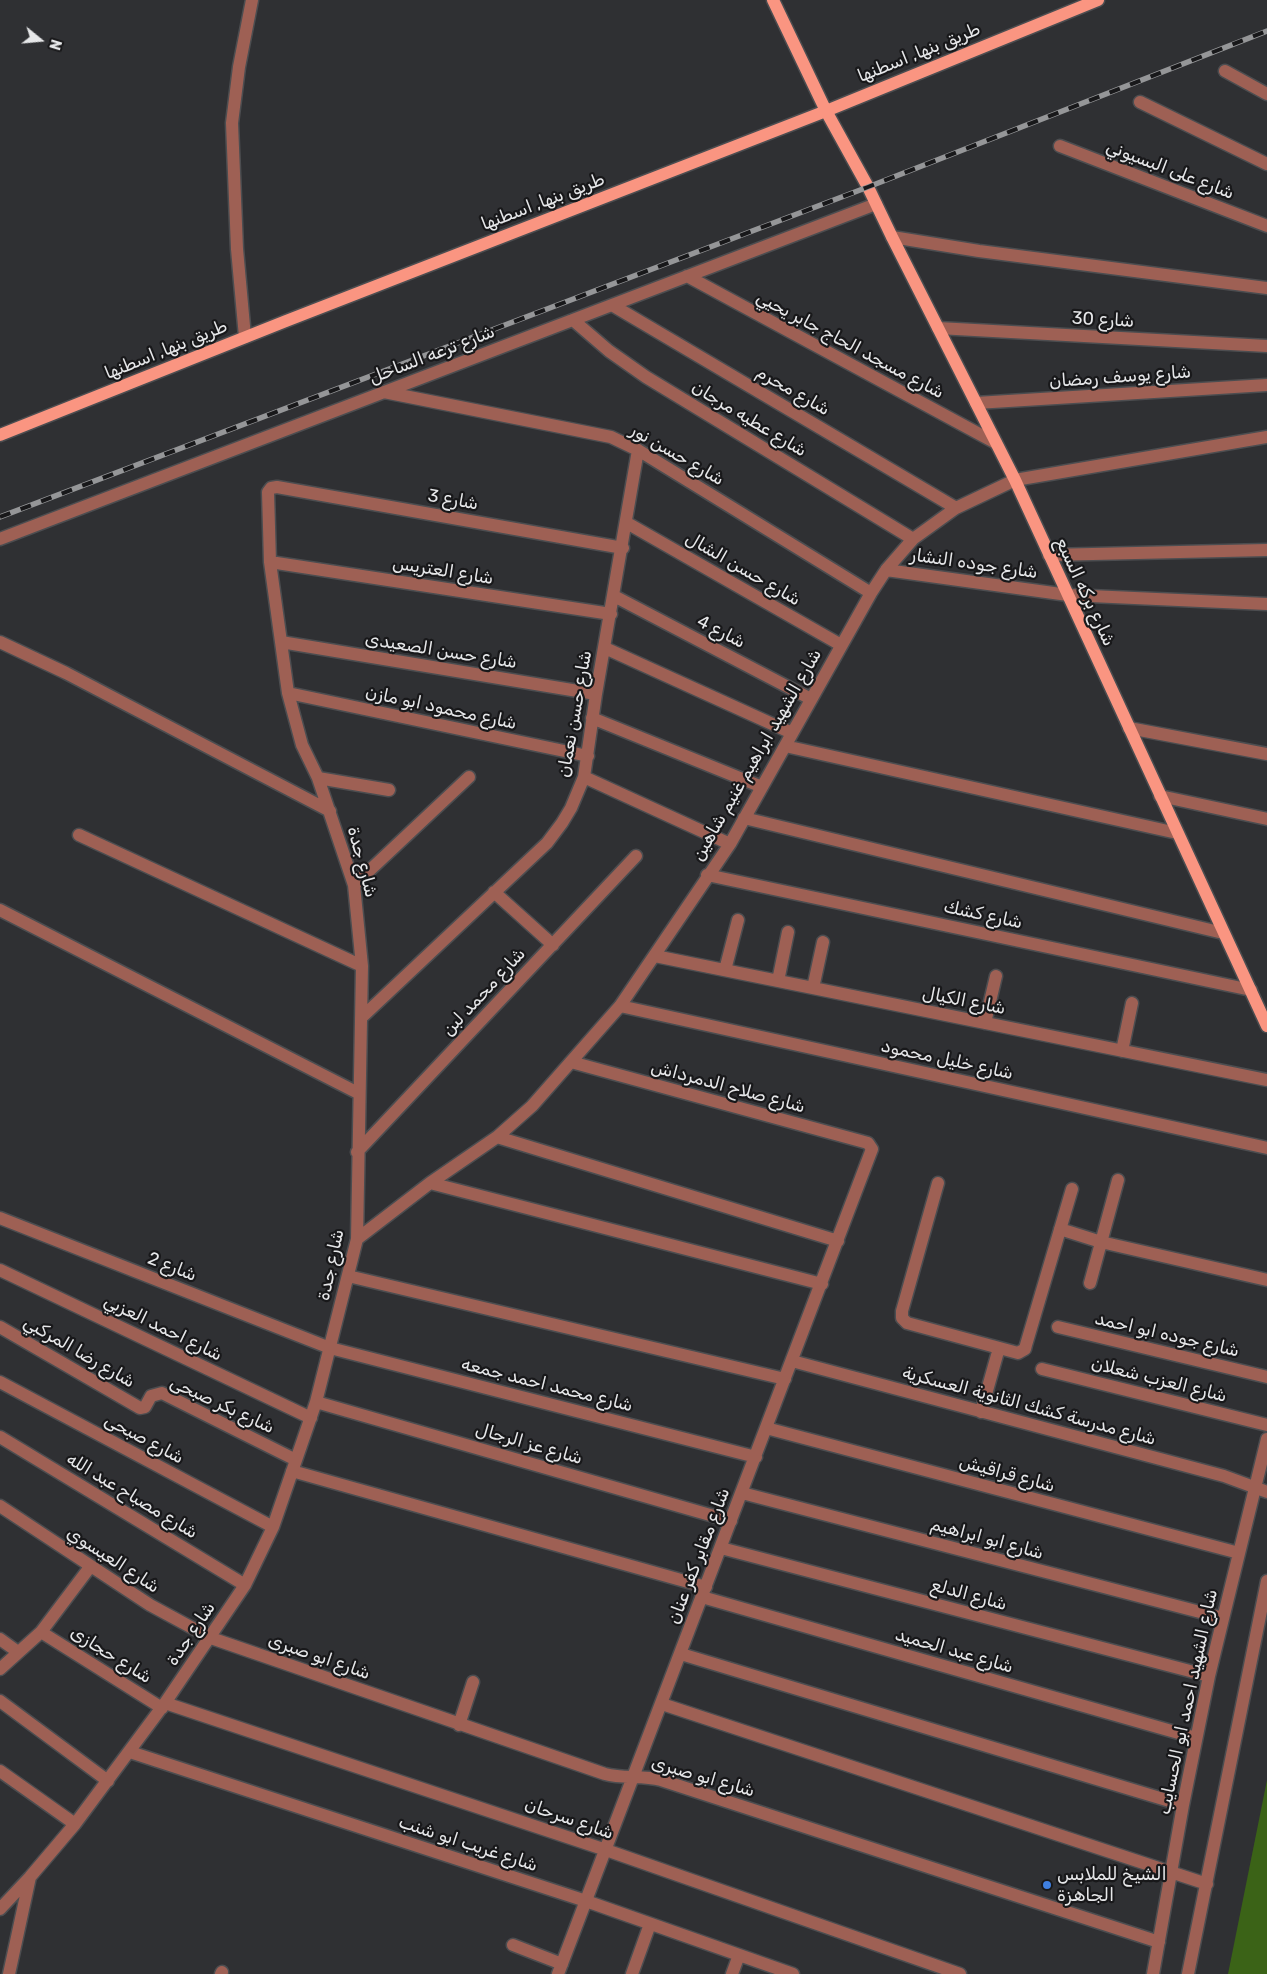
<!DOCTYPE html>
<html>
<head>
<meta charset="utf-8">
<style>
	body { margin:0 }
	#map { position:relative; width:1267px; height:1974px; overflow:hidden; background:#2f3033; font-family:Rubik,sans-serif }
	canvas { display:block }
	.north { position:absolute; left:15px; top:15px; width:50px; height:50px; -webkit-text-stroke:4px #18181a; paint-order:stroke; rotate:107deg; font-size:14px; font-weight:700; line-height:20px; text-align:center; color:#e6e7e9 }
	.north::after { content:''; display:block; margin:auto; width:18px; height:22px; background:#e6e7e9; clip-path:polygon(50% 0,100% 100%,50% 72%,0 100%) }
</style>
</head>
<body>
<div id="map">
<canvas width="1267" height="1974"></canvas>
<div class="north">N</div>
</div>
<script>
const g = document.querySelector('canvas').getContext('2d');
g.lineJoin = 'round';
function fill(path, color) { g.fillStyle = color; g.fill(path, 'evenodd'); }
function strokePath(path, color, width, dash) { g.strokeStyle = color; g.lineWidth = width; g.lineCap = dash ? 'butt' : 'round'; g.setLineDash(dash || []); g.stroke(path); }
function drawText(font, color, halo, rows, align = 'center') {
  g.font = font + ' Rubik,"Noto Naskh Arabic",sans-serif'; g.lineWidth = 4.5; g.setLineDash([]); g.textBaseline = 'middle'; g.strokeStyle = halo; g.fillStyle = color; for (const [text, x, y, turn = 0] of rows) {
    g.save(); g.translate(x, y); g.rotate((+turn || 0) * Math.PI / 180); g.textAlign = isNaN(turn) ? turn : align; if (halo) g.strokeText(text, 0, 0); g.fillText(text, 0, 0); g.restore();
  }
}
const green = new Path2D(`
	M 1267,1780 L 1267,1974 L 1228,1974 Z`);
const minor = new Path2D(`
	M 1225,71 L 1267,94
	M 1140,102 L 1267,164
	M 1060,146 L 1267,226
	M 892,237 L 979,251 L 1267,288
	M 687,276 L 996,443
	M 612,305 L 956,508
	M 573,320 L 609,351 L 646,377 L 913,539
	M 938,328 L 1267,346
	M 245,337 L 237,249 L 232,123 L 239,67 L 252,0
	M 384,392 L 611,437 L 638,450 L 871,593
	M 976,403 L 1267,385
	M 627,523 L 841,645
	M 0,539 L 876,204
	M 1049,555 L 1267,550
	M 270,562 L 611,614
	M 886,570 L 1068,595 L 1267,604
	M 614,596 L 811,699
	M 0,642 L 66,673 L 330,811
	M 281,642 L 596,694
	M 605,648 L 792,733
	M 288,693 L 588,756
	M 592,718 L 762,787
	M 1129,728 L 1267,754
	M 785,746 L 1177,833
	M 584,777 L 730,844
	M 318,778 L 389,790
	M 1160,796 L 1267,819
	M 744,818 L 1223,933
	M 79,835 L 362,966
	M 707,875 L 1251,990
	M 354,885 L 469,777
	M 494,892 L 553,945
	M 0,910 L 358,1093
	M 655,956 L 1267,1080
	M 725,970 L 738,920
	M 778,981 L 788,932
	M 813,988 L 823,942
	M 620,1006 L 1267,1148
	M 361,1018 L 547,843 L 562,823 L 571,808 L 584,777 L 596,694 L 638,450
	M 985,1023 L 996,976
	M 1122,1051 L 1132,1003
	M 497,1137 L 838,1241
	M 357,1152 L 636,856
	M 430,1183 L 822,1284
	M 938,1183 L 902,1311 L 902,1318 L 907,1323 L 1018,1353 L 1025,1349 L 1026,1345 L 1072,1189
	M 0,1218 L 330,1348 L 756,1457
	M 1060,1229 L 1101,1242 L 1267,1280
	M 357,1239 L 430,1183 L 497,1137 L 532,1106 L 620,1006 L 730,844 L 871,593 L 886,570 L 913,539 L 956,508 L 1015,480 L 1267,437
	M 0,1270 L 311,1418
	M 348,1276 L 785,1379
	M 1090,1283 L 1118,1180
	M 0,1327 L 140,1408 L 145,1407 L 151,1396 L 162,1393 L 296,1460
	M 1058,1327 L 1267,1377
	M 792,1361 L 1224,1476 L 1267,1492
	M 1042,1369 L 1267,1425
	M 0,1382 L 273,1527
	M 316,1402 L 731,1521
	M 981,1412 L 999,1348
	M 766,1428 L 1239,1553
	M 0,1437 L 245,1585
	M 292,1471 L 706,1587
	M 742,1493 L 1223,1618
	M 0,1506 L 150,1605 L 211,1638 L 605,1774 C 623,1779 642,1775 661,1780 L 1159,1942
	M 721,1548 L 1209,1676
	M 702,1597 L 1196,1738
	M 41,1632 L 162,1708
	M 0,1639 L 18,1652
	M 681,1654 L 1183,1805
	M 0,1669 L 41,1632 L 90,1567
	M 0,1701 L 108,1781
	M 165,1703 L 606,1850 L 960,1974
	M 662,1704 L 1207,1884
	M 459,1725 L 473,1682
	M 130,1752 L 586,1901 L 793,1974
	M 0,1771 L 75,1824
	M 0,1909 L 30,1877 L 75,1824 L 165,1703 L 245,1585 L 273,1527 L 316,1402 L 357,1239 L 362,966 L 354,885 L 318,778 L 302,745 L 288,693 L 270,562 L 268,492 L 271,488 L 277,487 L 623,548
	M 513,1945 L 562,1964
	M 9,1974 L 30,1877
	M 221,1974 L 222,1972
	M 558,1974 L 872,1149 L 868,1143 L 571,1062
	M 632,1974 L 650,1924
	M 732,1974 L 739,1955
	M 1153,1974 L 1183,1805 L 1209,1676 L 1267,1439
	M 1188,1974 L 1267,1581`);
const major = new Path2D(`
	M 773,0 L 826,111 L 868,187 L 892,237 L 1015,480 L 1267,1026
	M 0,435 L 286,321 L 826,111 L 1098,0`);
const rail = new Path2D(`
	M 0,517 L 868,187 L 1267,31`);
const markers = [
	[1047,1885,5,"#3f7fe0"]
];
const streetNames = [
	["طريق بنها, اسطنها",919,53,-22],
	["شارع على البسيوني",1170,170,21],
	["طريق بنها, اسطنها",543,202,-21],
	["شارع 30",1103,320,3],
	["شارع مسجد الحاج جابر يحيي",850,345,28],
	["طريق بنها, اسطنها",166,350,-22],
	["شارع ترعه الساحل",432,355,-21],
	["شارع يوسف رمضان",1120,377,-4],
	["شارع محرم",793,391,30],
	["شارع عطيه مرجان",749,419,31],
	["شارع حسن نور",677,455,30],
	["شارع 3",453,500,10],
	["شارع جوده النشار",974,564,8],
	["شارع حسن الشال",743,569,30],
	["شارع العتريس",443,571,9],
	["شارع بركه السبع",1085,592,65],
	["شارع 4",721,632,27],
	["شارع حسن الصعيدى",441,651,9],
	["شارع محمود ابو مازن",441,708,12],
	["شارع حسن نعمان",575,714,-80],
	["شارع الشهيد ابراهيم غنيم شاهين",757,755,-60],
	["شارع جدة",362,862,75],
	["شارع كشك",983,915,12],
	["شارع محمد لبن",484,992,-47],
	["شارع الكيال",964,1001,11],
	["شارع خليل محمود",947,1060,12],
	["شارع صلاح الدمرداش",728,1087,15],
	["شارع جدة",331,1265,-78],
	["شارع 2",172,1267,21],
	["شارع احمد العزبي",163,1328,26],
	["شارع جوده ابو احمد",1167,1335,13],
	["شارع رضا المركبي",79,1352,30],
	["شارع العزب شعلان",1159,1380,14],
	["شارع محمد احمد جمعه",547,1385,14],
	["شارع بكر صبحى",222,1405,25],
	["شارع مدرسة كشك الثانوية العسكرية",1029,1406,15],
	["شارع صبحى",144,1439,28],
	["شارع عز الرجال",529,1444,16],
	["شارع قراقيش",1007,1474,15],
	["شارع مصباح عبد الله",132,1496,31],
	["شارع ابو ابراهيم",987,1539,15],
	["شارع مقابر كفر عنان",699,1556,-69],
	["شارع العيسوي",113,1560,33],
	["شارع الدلع",969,1595,15],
	["شارع جدة",191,1634,-56],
	["شارع عبد الحميد",954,1651,16],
	["شارع حجازى",111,1655,32],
	["شارع ابو صبرى",319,1657,19],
	["شارع الشهيد احمد ابو الحسايب",1188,1702,-78],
	["شارع ابو صبرى",703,1777,16],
	["شارع سرحان",569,1819,19],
	["شارع غريب ابو شنب",468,1844,18]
];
const poiNames = [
	["الشيخ للملابس",1057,1875],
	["الجاهزة",1057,1896]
];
fill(green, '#3b6317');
strokePath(minor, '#4c4d50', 15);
strokePath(major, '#4c4d50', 15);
strokePath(minor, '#9e6054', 12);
strokePath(major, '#fa9581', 12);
strokePath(rail, '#959698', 5.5);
strokePath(rail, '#18181a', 4, [11]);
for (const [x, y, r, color] of markers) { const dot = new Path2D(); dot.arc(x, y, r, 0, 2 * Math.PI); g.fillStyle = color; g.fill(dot); strokePath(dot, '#18181a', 2); }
drawText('18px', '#e6e7e9', '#18181a', streetNames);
drawText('18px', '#e6e7e9', '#18181a', poiNames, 'left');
</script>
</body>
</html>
